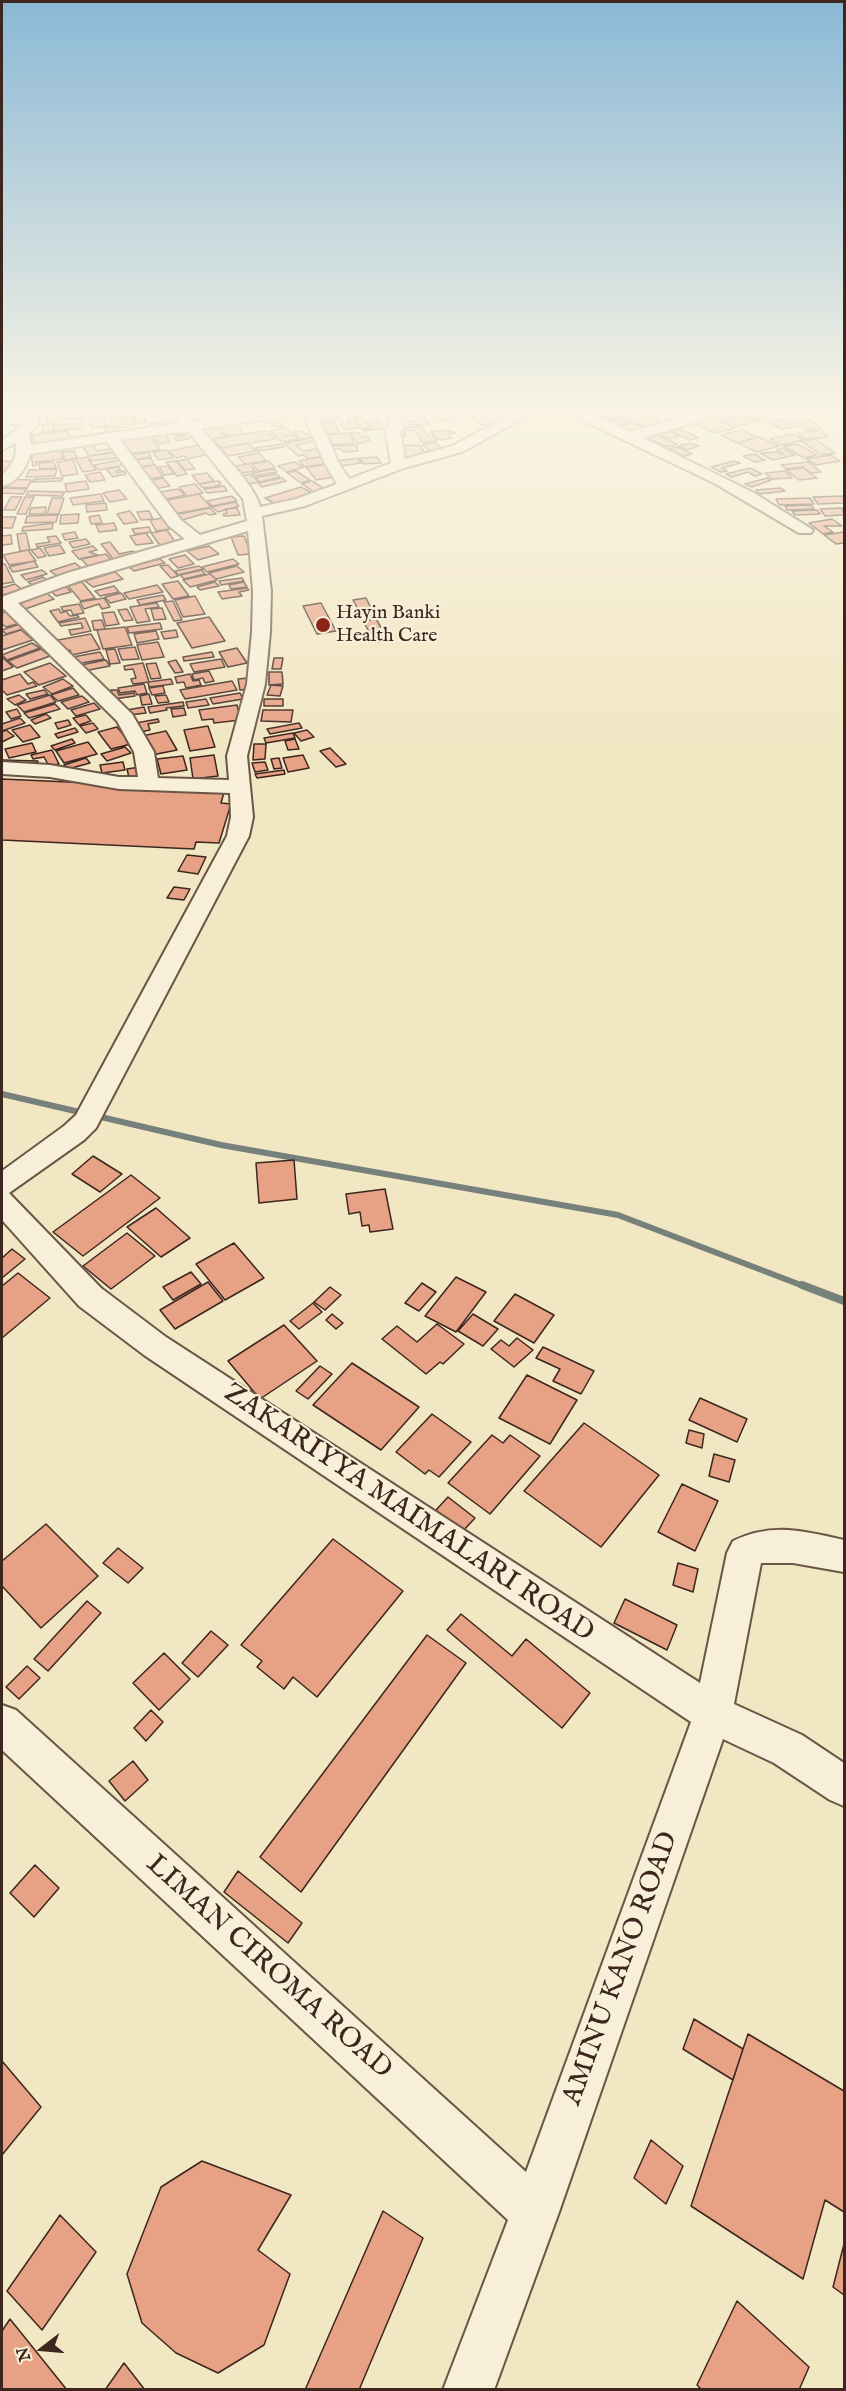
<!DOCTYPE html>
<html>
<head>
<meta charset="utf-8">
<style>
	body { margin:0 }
	#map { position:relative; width:846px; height:2391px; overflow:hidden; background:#f2e7c3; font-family:"IM FELL English",serif }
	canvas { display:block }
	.frame { position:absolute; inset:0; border:3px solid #3d261e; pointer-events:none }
	.north { position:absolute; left:12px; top:2319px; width:60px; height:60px; -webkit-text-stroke:4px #f7efd8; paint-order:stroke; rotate:254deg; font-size:16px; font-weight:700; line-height:24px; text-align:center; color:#3d261e }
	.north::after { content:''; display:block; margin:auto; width:21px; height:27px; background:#3d261e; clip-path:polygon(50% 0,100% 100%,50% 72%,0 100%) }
</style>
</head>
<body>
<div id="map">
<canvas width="846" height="2391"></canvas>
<div class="frame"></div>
<div class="north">N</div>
</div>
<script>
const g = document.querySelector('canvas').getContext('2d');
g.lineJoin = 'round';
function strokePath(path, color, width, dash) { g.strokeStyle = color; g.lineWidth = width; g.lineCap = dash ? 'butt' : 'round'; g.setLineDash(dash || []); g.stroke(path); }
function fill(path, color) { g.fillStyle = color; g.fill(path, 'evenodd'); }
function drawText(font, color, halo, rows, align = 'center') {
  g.font = font + ' "IM FELL English",serif'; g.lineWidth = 4.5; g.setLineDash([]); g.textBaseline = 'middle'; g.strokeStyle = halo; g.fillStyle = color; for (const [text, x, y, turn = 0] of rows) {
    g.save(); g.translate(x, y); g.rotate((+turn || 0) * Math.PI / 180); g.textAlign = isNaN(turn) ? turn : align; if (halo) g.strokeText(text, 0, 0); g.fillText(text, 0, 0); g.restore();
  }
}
const streamFar1 = new Path2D(`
	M 2,1094 L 221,1145 L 618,1215 L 806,1287`);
const stream = new Path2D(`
	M 802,1285 L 844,1301`);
const building = new Path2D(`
	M 312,411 L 333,411 L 339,419 L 319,421 Z
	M 435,411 L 441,418 L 452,417 L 455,419 L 436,422 L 427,412 Z
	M 459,411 L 476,411 L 495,422 L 482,425 Z
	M 738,411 L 751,411 L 770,418 L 762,421 Z
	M 82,412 L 83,418 L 67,420 L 66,413 Z
	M 422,412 L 430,424 L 409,425 L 407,422 L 421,421 L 418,416 L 407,416 L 405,413 Z
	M 621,412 L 633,416 L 624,415 L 606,421 L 600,418 Z
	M 737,412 L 744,416 L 725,420 L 717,416 Z
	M 63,413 L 64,421 L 47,422 L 47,414 Z
	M 142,413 L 146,422 L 137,423 L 133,414 Z
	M 132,414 L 136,424 L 129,425 L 126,418 L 120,418 L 119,416 Z
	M 118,416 L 119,419 L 124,418 L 128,427 L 114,428 L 109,417 Z
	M 272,416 L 283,426 L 277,427 L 263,418 Z
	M 362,416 L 371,428 L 362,429 L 354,417 Z
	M 625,416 L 634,420 L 617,425 L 608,422 Z
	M 746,416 L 758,421 L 738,426 L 726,421 Z
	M 104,417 L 108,426 L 92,428 L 88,419 Z
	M 353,417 L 360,428 L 345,429 L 341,424 L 350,423 L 347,418 Z
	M 651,417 L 667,424 L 651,429 L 634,422 Z
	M 714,417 L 735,428 L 714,433 L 693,422 Z
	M 175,419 L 182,427 L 153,428 L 149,424 Z
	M 785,419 L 798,426 L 782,429 L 769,422 Z
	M 377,420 L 382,429 L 363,431 L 371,428 L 367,421 Z
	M 811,420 L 821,429 L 806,430 L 796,421 Z
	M 333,421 L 340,433 L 325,434 L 319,423 Z
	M 82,422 L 83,428 L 54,431 L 54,425 Z
	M 236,423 L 244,434 L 227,436 L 219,426 Z
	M 632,423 L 649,430 L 636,433 L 620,426 Z
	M 53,424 L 53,432 L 42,432 L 42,425 Z
	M 215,425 L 225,437 L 210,439 L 200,427 Z
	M 113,426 L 121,436 L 94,440 L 90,435 L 107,432 L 104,427 Z
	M 421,426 L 428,436 L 433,435 L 437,441 L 422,442 L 414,430 L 403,431 L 406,436 L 399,437 L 394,429 Z
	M 286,428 L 294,435 L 285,436 L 294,435 L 298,439 L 282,442 L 270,431 Z
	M 680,429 L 699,438 L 690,440 L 671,431 Z
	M 444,430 L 455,433 L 447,434 L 452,438 L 440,440 L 430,432 Z
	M 667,430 L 679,436 L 668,439 L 657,433 Z
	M 742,430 L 757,437 L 737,443 L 721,435 Z
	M 821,430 L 828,437 L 804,439 L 797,433 Z
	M 67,431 L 72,442 L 36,447 L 31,435 Z
	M 189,431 L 197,437 L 177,441 L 173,438 L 186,435 L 168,435 Z
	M 266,431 L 275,439 L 221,448 L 213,439 Z
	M 303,431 L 304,434 L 314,433 L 317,437 L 299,439 L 294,432 Z
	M 358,432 L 362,437 L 367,436 L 370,440 L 358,444 L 350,433 Z
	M 349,433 L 354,443 L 333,445 L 328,435 Z
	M 165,434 L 170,442 L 159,444 L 153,436 Z
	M 655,434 L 677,444 L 667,447 L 646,437 Z
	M 792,434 L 804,440 L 782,445 L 770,439 Z
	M 151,437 L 160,450 L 129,454 L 121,441 Z
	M 759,437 L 779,446 L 757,452 L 738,443 Z
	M 312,438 L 316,441 L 296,445 L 304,451 L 315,449 L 322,456 L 308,459 L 304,455 L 298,456 L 284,443 Z
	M 815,439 L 835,453 L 821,455 L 801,441 Z
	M 434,442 L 442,448 L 430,451 L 422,445 Z
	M 248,443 L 256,451 L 228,456 L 221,448 Z
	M 690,443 L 699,446 L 687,450 L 678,446 Z
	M 92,444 L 97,451 L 110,449 L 113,452 L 89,456 L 82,446 Z
	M 282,444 L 284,447 L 258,451 L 255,448 Z
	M 797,444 L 817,455 L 804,458 L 784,446 Z
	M 199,445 L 210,454 L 187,459 L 184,456 L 176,458 L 169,451 Z
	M 357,445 L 358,451 L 343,452 L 342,449 L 334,449 L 333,446 Z
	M 419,445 L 425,452 L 403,459 L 398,446 Z
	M 60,447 L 63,459 L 36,462 L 37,465 L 33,466 L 30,450 Z
	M 677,447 L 692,454 L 684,456 L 669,449 Z
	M 783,448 L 795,455 L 773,460 L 760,453 L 777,452 L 781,454 L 784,454 L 777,450 Z
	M 167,450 L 173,458 L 158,460 L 153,452 Z
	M 74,451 L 77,458 L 65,460 L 62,452 Z
	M 149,452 L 151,457 L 132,460 L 130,455 Z
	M 114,453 L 117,458 L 91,461 L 89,456 Z
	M 259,453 L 266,461 L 245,464 L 238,457 Z
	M 754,454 L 765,460 L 755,462 L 743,456 Z
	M 831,455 L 840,461 L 816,465 L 806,459 Z
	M 87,457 L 96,470 L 83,472 L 75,459 Z
	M 321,457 L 327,463 L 305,467 L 299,461 Z
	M 377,457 L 381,463 L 363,464 L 360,458 Z
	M 151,458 L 154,465 L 136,467 L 132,460 Z
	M 358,458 L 361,463 L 340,466 L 337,461 Z
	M 187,459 L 195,469 L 185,470 L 177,461 Z
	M 73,460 L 78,474 L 62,476 L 57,462 Z
	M 119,460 L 124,465 L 99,470 L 94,465 Z
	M 2,461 L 17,462 L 5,475 L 2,475 Z
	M 176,461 L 187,474 L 177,476 L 166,462 Z
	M 269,461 L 275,468 L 258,471 L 252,464 Z
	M 734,461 L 740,463 L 722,468 L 727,471 L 721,472 L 711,467 Z
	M 54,462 L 56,468 L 40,469 L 39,463 Z
	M 294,462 L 304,467 L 287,472 L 278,466 Z
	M 808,462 L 821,472 L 811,473 L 803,467 L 786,469 L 781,465 Z
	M 249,464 L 255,471 L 241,473 L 236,466 Z
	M 155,465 L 163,477 L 146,479 L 138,468 Z
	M 325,465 L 335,477 L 316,480 L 306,467 Z
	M 168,466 L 174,474 L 164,475 L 159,467 Z
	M 118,467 L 121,470 L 115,471 L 117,473 L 124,471 L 126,474 L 113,477 L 106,469 Z
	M 750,468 L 762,474 L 755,476 L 748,472 L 732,477 L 726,474 Z
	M 803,468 L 817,478 L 799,480 L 786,470 Z
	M 57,469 L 55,476 L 26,477 L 29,470 Z
	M 274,469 L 277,472 L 255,476 L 252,473 Z
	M 296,471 L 310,480 L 301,483 L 287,473 Z
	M 785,471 L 792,478 L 772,479 L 765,473 Z
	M 100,472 L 105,480 L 90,482 L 85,475 Z
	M 207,473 L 214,481 L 199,484 L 192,475 Z
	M 250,474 L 259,482 L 250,484 L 241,476 Z
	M 276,474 L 280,477 L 260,482 L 255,478 Z
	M 63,478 L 61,481 L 33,482 L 34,479 Z
	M 163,478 L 170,486 L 154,489 L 147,481 Z
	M 282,478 L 286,481 L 262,487 L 258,483 Z
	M 767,478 L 771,480 L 752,487 L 745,484 Z
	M 8,479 L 32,480 L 27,488 L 3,487 Z
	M 86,481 L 89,489 L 67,492 L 65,484 Z
	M 219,481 L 221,484 L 214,487 L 203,488 L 199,484 Z
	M 312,481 L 328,491 L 317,494 L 302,484 Z
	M 195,484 L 203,493 L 187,496 L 179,487 Z
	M 224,486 L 227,491 L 207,493 L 204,489 Z
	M 301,487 L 316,495 L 281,507 L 265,498 Z
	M 2,488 L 27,489 L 23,494 L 2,493 Z
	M 781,488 L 785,491 L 759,494 L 756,490 Z
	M 178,489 L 185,495 L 167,499 L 160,492 Z
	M 119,490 L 127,499 L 110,502 L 103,493 Z
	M 29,491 L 65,492 L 62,496 L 26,495 Z
	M 101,494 L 104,501 L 73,505 L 70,498 Z
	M 199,494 L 211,507 L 174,514 L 163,501 Z
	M 232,496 L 237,501 L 212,506 L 207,501 Z
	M 844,496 L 844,503 L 818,504 L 813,497 Z
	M 11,497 L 22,497 L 15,510 L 4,510 Z
	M 25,497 L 34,497 L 26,514 L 17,514 Z
	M 52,498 L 64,498 L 59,514 L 47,514 Z
	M 810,498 L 814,504 L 779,505 L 776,499 Z
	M 235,502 L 239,506 L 218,512 L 212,507 Z
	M 106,503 L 107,510 L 87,512 L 86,505 Z
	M 811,505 L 814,509 L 787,510 L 785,506 Z
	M 46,507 L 45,514 L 29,514 L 31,508 Z
	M 210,508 L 216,514 L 209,515 L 206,513 L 179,521 L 174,515 Z
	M 237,508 L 240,515 L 224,516 L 223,514 L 227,513 L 225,509 Z
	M 842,508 L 844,515 L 825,516 L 820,509 Z
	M 817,510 L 820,514 L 795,515 L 792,511 Z
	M 130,511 L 138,522 L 124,524 L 117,514 Z
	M 149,511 L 153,519 L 141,520 L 137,512 Z
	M 79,514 L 78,523 L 60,524 L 61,515 Z
	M 58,515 L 56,522 L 25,523 L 27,516 Z
	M 99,515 L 102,523 L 91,524 L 89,517 Z
	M 2,517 L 16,517 L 12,528 L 2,528 Z
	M 163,518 L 170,529 L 156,531 L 150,520 Z
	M 832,519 L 842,526 L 824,526 L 833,532 L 823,534 L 809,523 Z
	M 53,523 L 52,529 L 22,531 L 23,527 Z
	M 114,523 L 117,530 L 99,532 L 96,525 Z
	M 149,527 L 151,532 L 135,534 L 132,529 Z
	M 167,530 L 177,545 L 162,548 L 151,533 Z
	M 75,532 L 78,538 L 65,540 L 62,534 Z
	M 844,532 L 844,543 L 836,544 L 824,535 Z
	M 26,533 L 30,550 L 20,551 L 17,534 Z
	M 146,533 L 153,543 L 136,545 L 130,536 Z
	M 11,535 L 12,544 L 2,545 L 2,536 Z
	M 56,536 L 61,543 L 37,547 L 36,544 L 50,542 L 47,537 Z
	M 244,536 L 251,554 L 238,555 L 231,537 Z
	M 86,539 L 90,544 L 73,548 L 69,542 Z
	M 110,542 L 119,554 L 133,551 L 137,555 L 114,560 L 101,544 Z
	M 60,545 L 65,553 L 49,556 L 44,548 Z
	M 93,546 L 97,550 L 89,552 L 98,555 L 79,559 L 72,551 Z
	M 209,546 L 219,554 L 198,560 L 187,551 Z
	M 40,548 L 46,556 L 38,558 L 31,550 Z
	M 28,550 L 36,561 L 9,565 L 3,555 Z
	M 106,554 L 113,562 L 89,567 L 81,559 Z
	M 185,555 L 194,564 L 178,568 L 169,559 Z
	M 160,559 L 165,563 L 134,571 L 129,567 Z
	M 233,559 L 239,564 L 207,572 L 202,567 Z
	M 34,561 L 38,567 L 13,572 L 9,567 Z
	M 75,563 L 84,570 L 60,578 L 50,571 Z
	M 2,564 L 5,564 L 14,582 L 2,584 Z
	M 168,565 L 178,576 L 171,578 L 160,566 Z
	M 199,566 L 203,569 L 178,575 L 175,571 Z
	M 237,566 L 244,572 L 216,579 L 209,573 Z
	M 42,570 L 47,574 L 26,580 L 21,575 Z
	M 202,570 L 205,574 L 184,579 L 180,575 Z
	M 115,572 L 123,579 L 93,587 L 85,581 Z
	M 210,574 L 217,580 L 190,587 L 183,580 Z
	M 43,577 L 50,582 L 35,587 L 28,582 Z
	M 242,578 L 244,581 L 221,585 L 219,581 Z
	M 178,581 L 189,596 L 173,599 L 162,584 Z
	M 82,582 L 95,598 L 81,601 L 68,586 Z
	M 215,582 L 219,586 L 200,590 L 197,587 Z
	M 244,582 L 247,587 L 231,589 L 229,585 Z
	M 15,584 L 23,590 L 2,595 L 2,588 Z
	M 64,585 L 71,592 L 56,596 L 49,589 Z
	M 157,585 L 163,592 L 129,599 L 124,593 Z
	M 114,586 L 119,592 L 100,596 L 95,591 Z
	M 247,588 L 249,590 L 239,592 L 242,596 L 222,599 L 218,592 Z
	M 46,593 L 54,599 L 25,609 L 17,602 Z
	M 121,593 L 126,599 L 110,603 L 105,597 Z
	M 163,595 L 166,600 L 140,605 L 137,600 Z
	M 195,596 L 205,614 L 183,617 L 175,600 Z
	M 104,598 L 110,607 L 102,609 L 99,604 L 84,609 L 80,602 Z
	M 366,598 L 375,616 L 362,617 L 353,600 Z
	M 173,601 L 182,620 L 174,621 L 164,602 Z
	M 157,603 L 159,607 L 145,609 L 150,621 L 137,623 L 130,607 Z
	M 321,603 L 336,631 L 317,634 L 303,606 Z
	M 79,604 L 84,613 L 73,615 L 71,610 L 63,611 L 61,607 Z
	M 162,608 L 166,619 L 154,620 L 151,609 Z
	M 59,609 L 61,613 L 66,611 L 70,616 L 77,615 L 79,617 L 58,622 L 50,611 Z
	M 127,609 L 133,620 L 124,621 L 118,610 Z
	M 7,611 L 21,623 L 6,627 L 2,624 L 2,613 Z
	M 114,612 L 119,624 L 106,626 L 102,613 Z
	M 209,617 L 225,641 L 192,648 L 177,623 Z
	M 85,618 L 91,631 L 71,635 L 69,630 L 83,628 L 81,623 L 61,626 L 59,623 Z
	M 376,619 L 389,641 L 375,642 L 363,621 Z
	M 102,620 L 105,629 L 94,630 L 92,621 Z
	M 160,623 L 162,629 L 129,633 L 127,627 Z
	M 20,624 L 26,628 L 6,634 L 2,630 Z
	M 125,627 L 132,645 L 103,649 L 97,630 Z
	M 21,630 L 33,640 L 2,650 L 2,636 Z
	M 176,630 L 178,637 L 164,639 L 161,632 Z
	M 156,631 L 159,639 L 137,643 L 134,634 Z
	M 91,634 L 100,649 L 72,655 L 70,650 L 64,651 L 58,640 Z
	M 158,642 L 164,657 L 142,660 L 137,645 Z
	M 32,643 L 40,648 L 7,660 L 2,655 Z
	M 135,647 L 139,659 L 122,660 L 118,649 Z
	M 237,648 L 247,663 L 228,667 L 219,652 Z
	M 41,649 L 50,656 L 17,668 L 8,661 Z
	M 115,649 L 120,663 L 110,664 L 106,650 Z
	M 100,652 L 104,659 L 76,664 L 73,657 Z
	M 212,652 L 214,657 L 184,661 L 183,657 Z
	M 2,657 L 13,667 L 2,671 Z
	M 274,658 L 283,658 L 281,669 L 272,669 Z
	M 221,659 L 225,667 L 194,672 L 190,664 Z
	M 106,660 L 110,666 L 84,671 L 81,665 Z
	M 176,660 L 183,672 L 175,673 L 168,662 Z
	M 50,663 L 66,676 L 39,685 L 24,672 Z
	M 143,663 L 149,682 L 133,684 L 131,679 L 136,678 L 133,669 L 125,670 L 124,666 Z
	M 156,663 L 161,678 L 151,679 L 146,664 Z
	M 209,671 L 214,681 L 205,683 L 203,678 L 194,680 L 192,674 Z
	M 269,672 L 282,672 L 283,684 L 269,685 Z
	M 20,674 L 28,684 L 33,682 L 37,686 L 7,695 L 2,690 L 2,680 Z
	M 190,674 L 193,681 L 199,680 L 201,685 L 186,688 L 184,682 L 177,683 L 175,677 Z
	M 249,678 L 251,689 L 240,690 L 238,679 Z
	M 63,679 L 73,686 L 52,694 L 43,687 Z
	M 171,679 L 173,684 L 149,687 L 148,682 Z
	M 232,681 L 237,690 L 185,699 L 180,690 Z
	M 144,684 L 147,693 L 137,695 L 135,691 L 120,693 L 118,688 Z
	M 271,685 L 283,686 L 280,696 L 267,695 Z
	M 163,686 L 165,693 L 152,695 L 149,688 Z
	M 73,688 L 79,695 L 58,701 L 51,695 Z
	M 44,690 L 48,694 L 30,699 L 26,694 Z
	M 111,690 L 117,690 L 119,695 L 134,693 L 135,696 L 114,699 Z
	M 240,693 L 243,699 L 213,704 L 210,698 Z
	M 149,694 L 152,704 L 142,705 L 140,696 Z
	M 19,695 L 26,700 L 15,705 L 7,699 Z
	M 50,695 L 56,702 L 24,712 L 17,705 Z
	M 166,695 L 169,702 L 158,703 L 155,696 Z
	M 82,696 L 89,702 L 68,709 L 61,702 Z
	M 206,699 L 209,705 L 188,708 L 186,702 Z
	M 264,699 L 283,699 L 283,706 L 264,706 Z
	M 183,702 L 184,706 L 166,708 L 167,710 L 150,713 L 148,707 Z
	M 94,703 L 100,709 L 76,716 L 71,710 Z
	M 55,704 L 60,709 L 29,718 L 24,713 Z
	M 237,705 L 241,720 L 214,723 L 213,719 L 202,720 L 199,710 Z
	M 144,707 L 146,713 L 129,715 L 127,710 Z
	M 184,708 L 186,715 L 173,717 L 171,709 Z
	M 17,709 L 21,716 L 11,719 L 6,712 Z
	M 263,710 L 293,710 L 291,722 L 261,721 Z
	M 46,714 L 51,718 L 35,724 L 31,720 Z
	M 86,715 L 91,721 L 79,725 L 73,718 Z
	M 20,718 L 25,723 L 2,731 L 2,724 Z
	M 158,719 L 159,722 L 148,724 L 150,730 L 140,732 L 136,723 Z
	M 68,720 L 71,725 L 58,729 L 55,723 Z
	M 93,723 L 98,729 L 86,733 L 80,726 Z
	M 299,723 L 302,728 L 270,734 L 267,729 Z
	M 30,725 L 40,737 L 23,742 L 12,730 Z
	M 208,726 L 215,747 L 190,751 L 184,730 Z
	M 117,727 L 131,744 L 111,749 L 98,732 Z
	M 75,728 L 78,732 L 58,738 L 55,734 Z
	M 6,730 L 14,736 L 2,742 L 2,732 Z
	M 307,730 L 314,737 L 301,741 L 294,733 Z
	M 166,731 L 177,750 L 152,755 L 142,736 Z
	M 293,733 L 295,738 L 266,743 L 264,738 Z
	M 72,739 L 75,743 L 55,750 L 51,746 Z
	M 295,739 L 299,749 L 288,750 L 285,741 Z
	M 88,742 L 97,754 L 64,763 L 56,751 Z
	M 32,743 L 36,752 L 9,758 L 5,749 Z
	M 254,744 L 266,744 L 265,759 L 253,760 Z
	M 125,747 L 131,753 L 107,761 L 101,754 Z
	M 330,748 L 346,764 L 336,767 L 320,751 Z
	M 52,750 L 59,764 L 49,766 L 44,757 L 33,759 L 31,755 Z
	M 214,755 L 218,776 L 193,779 L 190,758 Z
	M 303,755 L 309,768 L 288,772 L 283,758 Z
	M 183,756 L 187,770 L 161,774 L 157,759 Z
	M 86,758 L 90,763 L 68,769 L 64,765 Z
	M 279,758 L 282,768 L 274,769 L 271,759 Z
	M 2,760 L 38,761 L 36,766 L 2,766 Z
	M 123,762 L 125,770 L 102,773 L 100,765 Z
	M 265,762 L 268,770 L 255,772 L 252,763 Z
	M 140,767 L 144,780 L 130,782 L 127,769 Z
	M 284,770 L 285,774 L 257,778 L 255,774 Z
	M 2,779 L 225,789 L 221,803 L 231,804 L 219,843 L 196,842 L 194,849 L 2,840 Z
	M 187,855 L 206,857 L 198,874 L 178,871 Z
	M 174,887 L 190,889 L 184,900 L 167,898 Z
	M 93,1156 L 122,1174 L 100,1192 L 72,1174 Z
	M 294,1160 L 297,1199 L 259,1203 L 256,1163 Z
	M 131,1175 L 160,1198 L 83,1256 L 53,1232 Z
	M 385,1189 L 393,1229 L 370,1232 L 369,1225 L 362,1226 L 360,1212 L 349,1214 L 346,1194 Z
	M 156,1208 L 190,1238 L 161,1257 L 127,1227 Z
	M 127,1233 L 155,1256 L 111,1289 L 83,1266 Z
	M 234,1243 L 264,1278 L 225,1300 L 196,1264 Z
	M 12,1249 L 25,1259 L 2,1278 L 2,1258 Z
	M 191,1272 L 201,1284 L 173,1300 L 163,1287 Z
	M 18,1273 L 50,1298 L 2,1338 L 2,1286 Z
	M 456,1277 L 486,1292 L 456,1332 L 425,1316 Z
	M 208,1282 L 223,1301 L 175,1329 L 160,1310 Z
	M 422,1283 L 436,1292 L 419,1311 L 405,1303 Z
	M 330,1287 L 341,1295 L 325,1310 L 314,1302 Z
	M 515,1294 L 554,1315 L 534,1343 L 494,1321 Z
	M 313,1303 L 322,1312 L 299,1329 L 290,1321 Z
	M 332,1314 L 343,1323 L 336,1329 L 326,1320 Z
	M 473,1314 L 498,1329 L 483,1346 L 458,1331 Z
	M 437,1324 L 464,1344 L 443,1364 L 440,1362 L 426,1374 L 382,1339 L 397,1326 L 417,1342 Z
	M 284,1325 L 317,1361 L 260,1399 L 228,1361 Z
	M 517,1338 L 533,1350 L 514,1367 L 491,1349 L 501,1340 L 509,1346 Z
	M 543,1347 L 594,1371 L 581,1394 L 553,1381 L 560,1369 L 536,1358 Z
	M 352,1363 L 419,1407 L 381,1450 L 313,1405 Z
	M 320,1366 L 332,1374 L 308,1399 L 296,1391 Z
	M 527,1375 L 577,1400 L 550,1444 L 499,1418 Z
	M 700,1398 L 747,1419 L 737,1442 L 689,1420 Z
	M 432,1414 L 471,1442 L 439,1477 L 429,1470 L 425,1474 L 396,1452 Z
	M 584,1423 L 659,1475 L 601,1547 L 524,1491 Z
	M 689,1430 L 704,1434 L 702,1448 L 686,1443 Z
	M 492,1435 L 503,1443 L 510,1435 L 540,1456 L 490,1514 L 448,1483 Z
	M 714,1454 L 735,1460 L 729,1482 L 709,1476 Z
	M 682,1484 L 718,1501 L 695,1551 L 658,1532 Z
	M 448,1497 L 475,1518 L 462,1532 L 436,1510 Z
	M 46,1524 L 98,1576 L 41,1628 L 2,1586 L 2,1561 Z
	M 333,1539 L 403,1591 L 317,1697 L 293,1677 L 284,1689 L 257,1667 L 262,1661 L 241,1645 Z
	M 118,1548 L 143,1568 L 128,1583 L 103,1563 Z
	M 678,1563 L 698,1569 L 693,1592 L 673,1585 Z
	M 625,1599 L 677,1625 L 667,1650 L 614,1623 Z
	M 87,1601 L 101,1613 L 48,1671 L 34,1659 Z
	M 461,1614 L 512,1656 L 526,1639 L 590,1693 L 562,1728 L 447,1630 Z
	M 211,1631 L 228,1645 L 198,1677 L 182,1663 Z
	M 427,1635 L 466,1663 L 301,1892 L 260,1857 Z
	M 164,1653 L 190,1679 L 159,1710 L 133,1683 Z
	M 27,1666 L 40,1678 L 19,1699 L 6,1687 Z
	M 151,1710 L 163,1722 L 146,1741 L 134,1728 Z
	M 133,1761 L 148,1780 L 125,1801 L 109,1781 Z
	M 35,1865 L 59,1888 L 34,1917 L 10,1893 Z
	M 238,1871 L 302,1923 L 288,1943 L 224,1892 Z
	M 694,2019 L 743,2049 L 733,2080 L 683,2049 Z
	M 748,2034 L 844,2091 L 844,2212 L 825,2200 L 803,2279 L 691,2206 Z
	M 2,2061 L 41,2107 L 2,2155 Z
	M 651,2140 L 683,2166 L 666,2204 L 634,2178 Z
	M 202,2161 L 291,2195 L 258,2250 L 290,2274 L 264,2345 L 218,2373 L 176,2353 L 142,2323 L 127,2274 L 161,2187 Z
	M 383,2211 L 423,2238 L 359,2390 L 305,2390 Z
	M 60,2215 L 96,2252 L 42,2330 L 7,2291 Z
	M 844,2244 L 844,2295 L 833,2287 Z
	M 737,2301 L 809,2367 L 799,2390 L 702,2390 L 697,2385 Z
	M 10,2319 L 67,2390 L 2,2390 L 2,2331 Z
	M 124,2363 L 145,2390 L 105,2390 Z`);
const minor = new Path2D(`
	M 23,411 L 37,411 C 42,421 36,426 29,434 L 31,445 L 180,423 L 169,411 L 184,411 L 194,421 L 263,411 L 300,411 L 293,415 L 201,429 C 216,447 256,486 260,507 L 296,499 L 337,484 L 324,462 L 302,411 L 316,411 L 338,462 L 349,479 L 391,463 L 385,428 L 390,424 L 386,411 L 400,411 L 405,427 L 400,431 L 405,459 L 452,446 L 519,411 L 537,411 L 462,452 L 404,468 L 305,506 L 262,516 L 271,591 L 270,632 L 265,684 L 247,756 L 253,817 L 249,836 L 96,1128 L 84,1140 L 9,1193 L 101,1288 L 166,1337 L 700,1683 L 727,1553 L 733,1541 C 773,1522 803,1531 844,1540 L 844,1572 L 793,1563 L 761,1563 L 734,1704 L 802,1735 L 844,1763 L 844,1806 L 830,1800 L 774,1763 L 723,1739 L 559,2212 L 494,2390 L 443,2390 L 508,2220 L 2,1750 L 2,1705 L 16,1710 L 526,2172 L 691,1722 L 144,1355 L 79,1306 L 2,1220 L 2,1171 L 64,1126 L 76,1115 L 227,836 L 231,817 L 230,793 L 119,789 L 50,777 L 2,774 L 2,762 L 50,765 L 119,777 L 138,777 L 134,752 L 117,721 L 4,609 L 2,609 L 2,597 L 67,573 L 185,539 L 169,526 L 107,442 L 30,454 C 27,467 16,484 2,486 L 2,475 C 12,466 17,457 16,443 L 2,450 L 2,440 L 22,425 L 2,423 L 2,415 L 26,417 ZM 188,431 L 243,499 L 247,521 L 200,535 L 181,520 L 120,440 ZM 248,531 L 253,591 L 252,632 L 247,684 L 227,756 L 229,780 L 158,778 L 154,752 L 132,714 L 18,603 L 79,581 Z
	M 563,411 L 582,411 L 631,432 L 701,411 L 723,411 L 721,414 L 643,438 L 754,493 L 813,530 L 811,533 L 799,533 L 714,483 Z`);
const markers = [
	[323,625,8,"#8f2418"]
];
const farPoinames = [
	["Hayin Banki",336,614],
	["Health Care",336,637]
];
const nearStreetnames = [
	["ZAKARIYYA MAIMALARI ROAD",408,1514,34],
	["LIMAN CIROMA ROAD",268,1968,42],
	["AMINU KANO ROAD",622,1969,-70]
];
strokePath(streamFar1, '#77817c', 6);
strokePath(stream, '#77817c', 8);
fill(building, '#e7a185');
strokePath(building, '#3d261e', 1.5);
strokePath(minor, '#6a5647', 4);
fill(minor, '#f7efd8');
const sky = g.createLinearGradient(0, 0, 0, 746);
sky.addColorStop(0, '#8ab8d6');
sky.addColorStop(0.55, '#f9f4e4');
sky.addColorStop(1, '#f9f4e400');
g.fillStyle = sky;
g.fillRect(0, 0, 846, 746);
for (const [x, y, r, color] of markers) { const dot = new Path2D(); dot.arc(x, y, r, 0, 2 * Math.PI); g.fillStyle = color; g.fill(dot); strokePath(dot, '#f7efd8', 2); }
drawText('20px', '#3d261e', '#f7efd8', farPoinames, 'left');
drawText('28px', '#3d261e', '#f7efd8', nearStreetnames);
</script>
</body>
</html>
